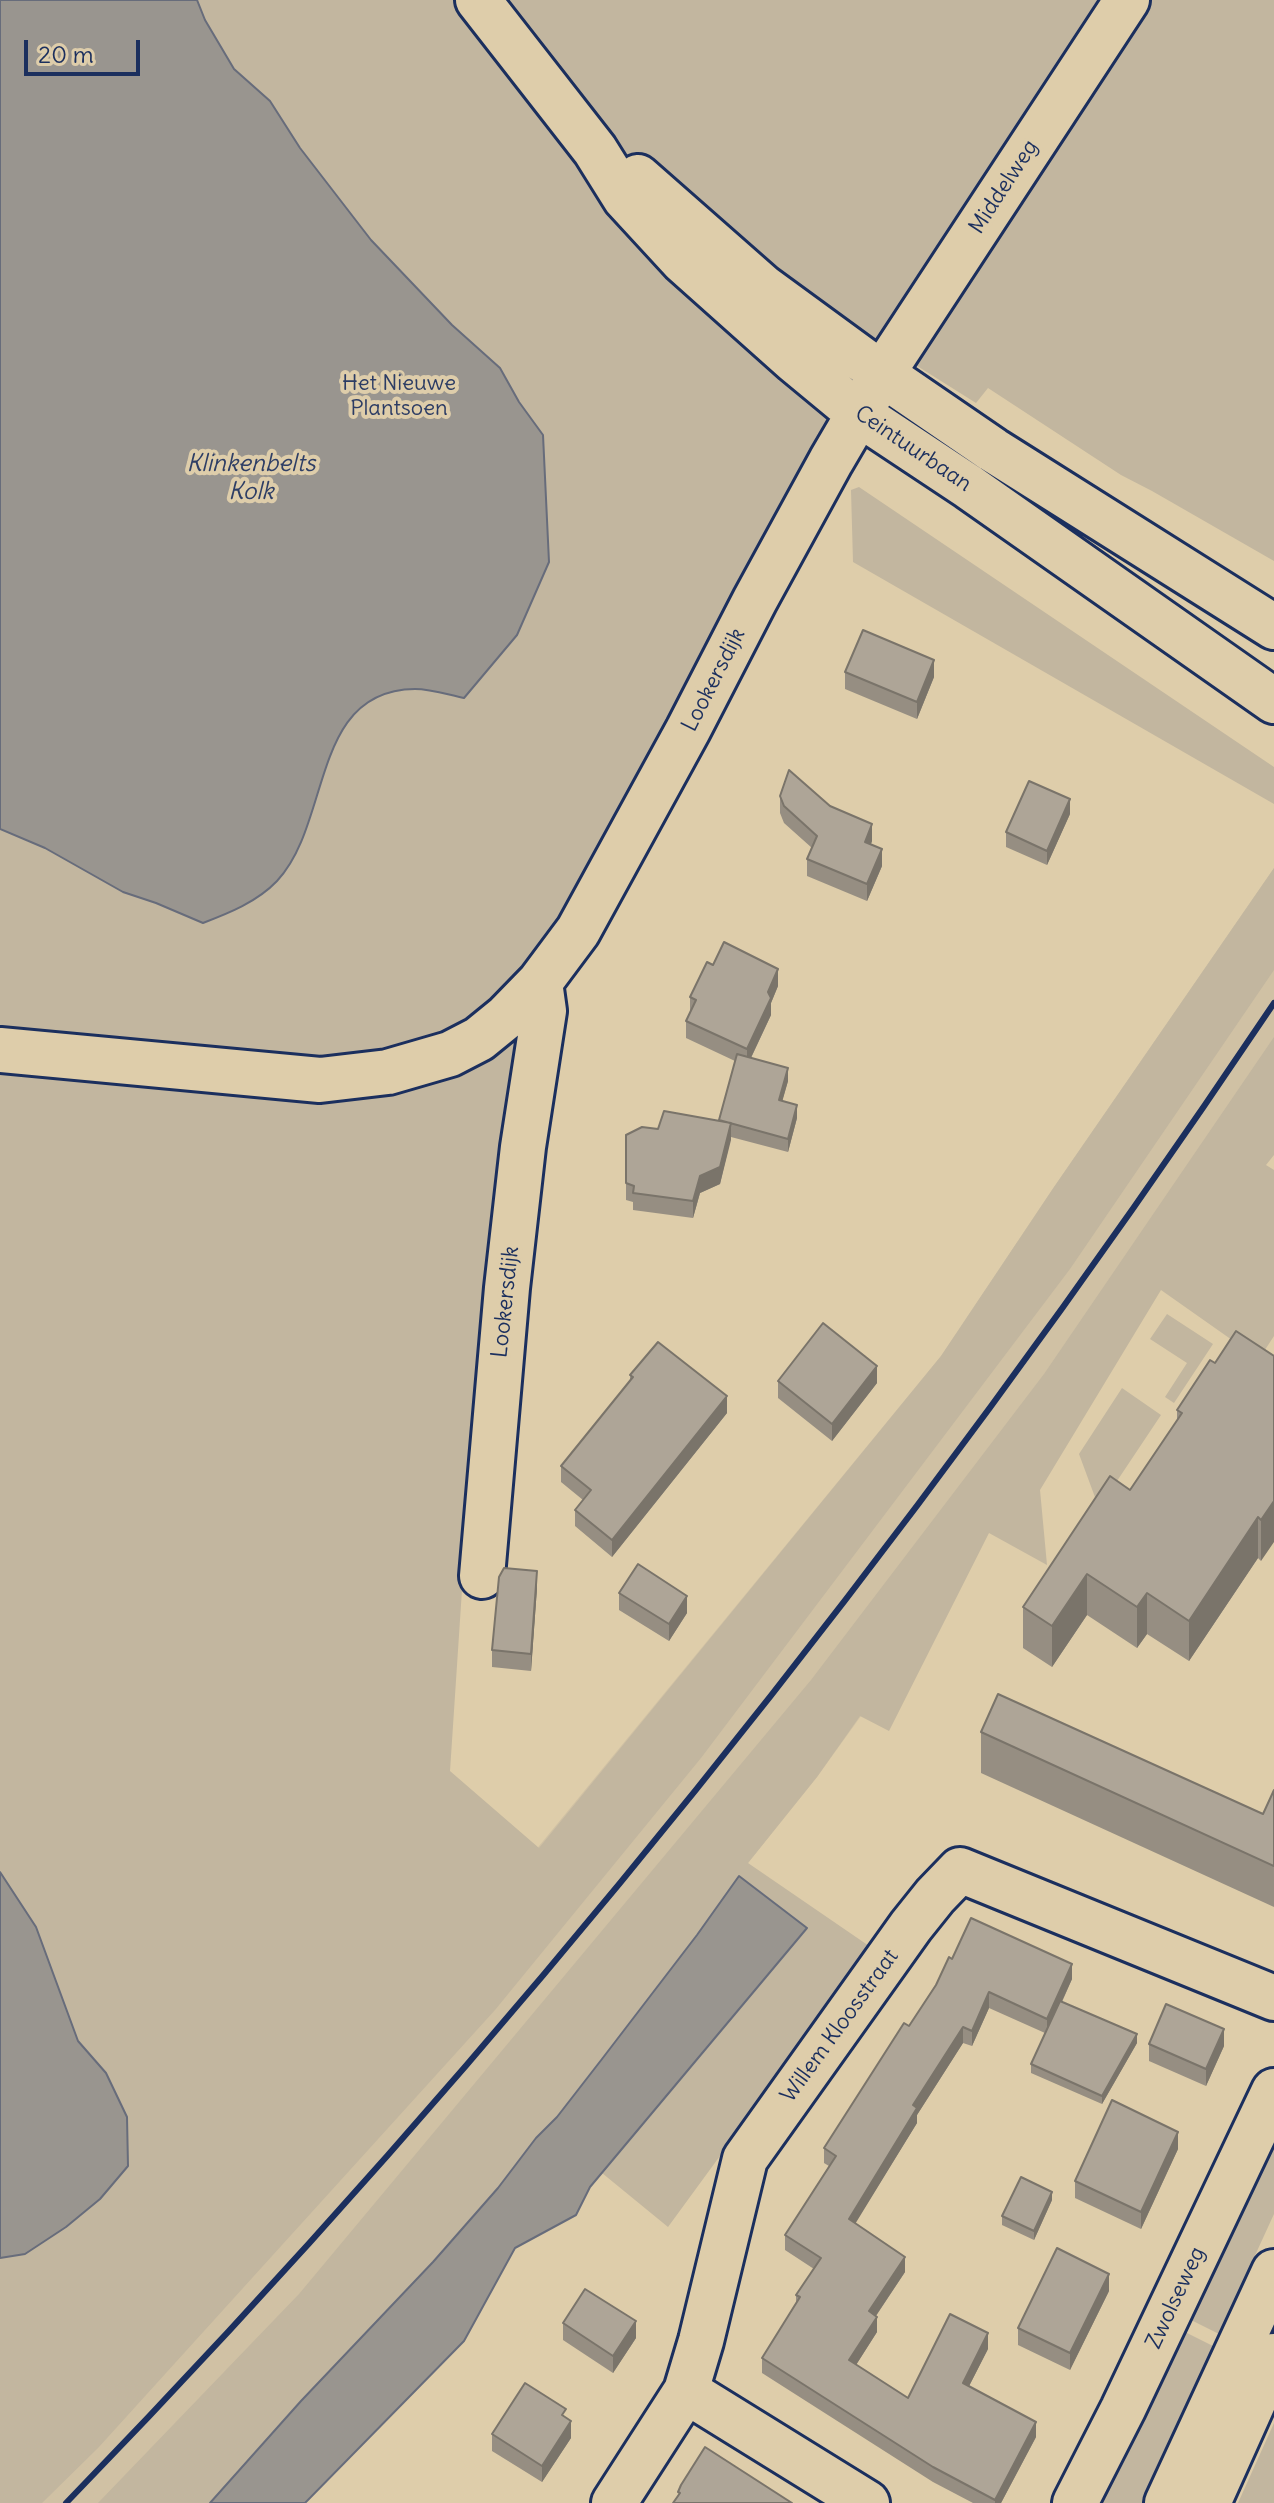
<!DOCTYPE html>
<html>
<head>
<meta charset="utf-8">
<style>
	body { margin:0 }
	#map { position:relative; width:1274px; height:2503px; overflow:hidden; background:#decdaa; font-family:Delius,sans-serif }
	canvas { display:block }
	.scale { position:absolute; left:24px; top:40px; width:116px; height:36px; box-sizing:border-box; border:4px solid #1b2f5e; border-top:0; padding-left:10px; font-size:24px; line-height:28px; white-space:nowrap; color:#1b2f5e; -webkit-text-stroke:6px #decdaa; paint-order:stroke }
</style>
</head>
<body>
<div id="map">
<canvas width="1274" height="2503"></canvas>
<div class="scale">20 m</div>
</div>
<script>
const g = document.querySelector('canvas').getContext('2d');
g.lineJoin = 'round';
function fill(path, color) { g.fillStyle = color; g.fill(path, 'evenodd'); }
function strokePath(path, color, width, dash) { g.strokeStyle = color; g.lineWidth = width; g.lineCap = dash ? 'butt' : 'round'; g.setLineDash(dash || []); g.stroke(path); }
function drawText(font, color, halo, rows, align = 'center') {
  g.font = font + ' Delius,sans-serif'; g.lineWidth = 8; g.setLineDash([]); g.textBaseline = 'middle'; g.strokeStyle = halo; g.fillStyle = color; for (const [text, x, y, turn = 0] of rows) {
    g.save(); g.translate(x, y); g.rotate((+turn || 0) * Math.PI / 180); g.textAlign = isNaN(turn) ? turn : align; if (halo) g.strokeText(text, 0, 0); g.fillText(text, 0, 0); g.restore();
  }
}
const built = new Path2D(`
	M 1274,868 L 1274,1100 L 861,1716 L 817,1777 L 748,1863 L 557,2117 L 536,2138 L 498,2188 L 433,2262 L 301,2401 L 210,2503 L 0,2503 L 941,1356 L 1054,1187 Z`);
const green = new Path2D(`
	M 0,0 L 1274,0 L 1274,561 L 1152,491 L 1121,475 L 988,388 L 976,403 L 879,342 L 545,960 L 496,1014 L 368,1064 L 0,1038 Z
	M 859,487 L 1274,767 L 1274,804 L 853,562 L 851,490 Z
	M 1274,868 L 1274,970 L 1070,1269 L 701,1758 L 495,2010 L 98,2448 L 42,2503 L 0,2503 L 0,2258 L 25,2254 L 66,2227 L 100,2199 L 128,2166 L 127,2117 L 106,2073 L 78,2041 L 36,1927 L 0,1872 L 0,1064 L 366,1086 L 531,1011 L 469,1484 L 450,1771 L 539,1848 L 941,1356 L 1054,1187 Z
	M 1274,1037 L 1274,1155 L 1266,1165 L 1274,1170 L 1274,1336 L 1259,1359 L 1161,1290 L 1040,1490 L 1047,1565 L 989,1533 L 889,1731 L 860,1716 L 817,1777 L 748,1863 L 872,1948 L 668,2227 L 602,2173 L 807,1928 L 739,1876 L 697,1935 L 602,2059 L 557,2117 L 536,2138 L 498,2188 L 433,2262 L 301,2401 L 210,2503 L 98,2503 L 299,2294 L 811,1680 L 1044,1374 Z
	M 1167,1314 L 1213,1344 L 1174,1403 L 1165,1397 L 1187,1363 L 1150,1339 Z
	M 1122,1388 L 1161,1415 L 1099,1508 L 1079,1454 Z
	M 1274,2131 L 1274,2214 L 1219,2334 L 1187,2318 Z
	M 1181,2330 L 1213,2346 L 1142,2503 L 1091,2503 Z
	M 1274,2423 L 1274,2503 L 1238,2503 Z`);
const water = new Path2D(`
	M 0,0 L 197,0 L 205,20 L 234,69 L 270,101 L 300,148 L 371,240 L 452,325 L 500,368 L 519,402 L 543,435 L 549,562 L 517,635 L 464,698 C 449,695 431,689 415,689 C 310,690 332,823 277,881 C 257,902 229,913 203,923 L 156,903 L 123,892 L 45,848 L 0,829 Z
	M 0,1872 L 36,1927 L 78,2041 L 106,2073 L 127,2117 L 128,2166 L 100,2199 L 66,2227 L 25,2254 L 0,2258 Z
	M 739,1876 L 807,1928 L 590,2187 L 576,2215 L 515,2248 L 464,2341 L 305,2503 L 210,2503 L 301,2401 L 433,2262 L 498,2188 L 536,2138 L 557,2117 L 602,2059 L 697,1935 Z`);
const minor = new Path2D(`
	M 478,0 L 595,150 L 625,198 L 683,261 L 795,361 L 859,414 L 969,487 L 1274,701
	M 638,177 L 763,287 L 882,374 L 993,450 L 1274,627
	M 0,1050 L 320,1080 L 388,1072 L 450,1054 L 479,1039 L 506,1017 L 540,982 L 578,931 L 688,730 L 755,600 L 831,461 L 882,374 L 1127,0
	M 482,1576 L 507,1288 L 523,1147 L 544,1011 L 540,982
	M 686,2391 L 867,2503
	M 614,2503 L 686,2391 L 701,2341 L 745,2159 L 911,1926 L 935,1896 L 960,1870 L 1274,1998
	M 1075,2503 L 1123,2409 L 1274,2091
	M 1167,2503 L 1274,2272
	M 1208,2503 L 1274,2356`);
const rail = new Path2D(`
	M 66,2503 C 514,2041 916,1537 1274,1003`);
const wall = new Path2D(`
	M 845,672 L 934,677 L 917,719 L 845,689 Z
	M 780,796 L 830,806 L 872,841 L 871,844 L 882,866 L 867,901 L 807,876 L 807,859 L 812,848 L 784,823 L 780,813 Z
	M 1070,814 L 1047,865 L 1006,847 L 1006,832 Z
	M 713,965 L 778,986 L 771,1003 L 771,1015 L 751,1058 L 788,1081 L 782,1101 L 797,1118 L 788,1152 L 731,1137 L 720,1184 L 700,1193 L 693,1218 L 633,1210 L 633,1202 L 626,1200 L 626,1135 L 658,1129 L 719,1121 L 735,1061 L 686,1038 L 686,1021 L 690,1012 L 690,997 Z
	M 1274,1356 L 1261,1561 L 1258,1558 L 1189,1661 L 1147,1634 L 1137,1648 L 1087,1615 L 1052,1667 L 1023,1648 L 1023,1607 L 1130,1490 L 1177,1421 L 1177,1410 L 1215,1363 Z
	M 630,1375 L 727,1413 L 612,1557 L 575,1526 L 575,1510 L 583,1500 L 561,1482 L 561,1466 L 630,1381 Z
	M 778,1381 L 877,1383 L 832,1441 L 778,1398 Z
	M 537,1588 L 531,1671 L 492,1667 L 492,1650 Z
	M 619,1593 L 687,1613 L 669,1641 L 619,1610 Z
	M 981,1732 L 1263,1814 L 1274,1790 L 1274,1907 L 981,1773 Z
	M 952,1959 L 1072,1979 L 1062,2002 L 1137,2043 L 1102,2104 L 1031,2073 L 1031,2064 L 1045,2033 L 989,2008 L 972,2046 L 963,2043 L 917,2115 L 917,2123 L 855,2223 L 905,2272 L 876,2316 L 877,2332 L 856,2365 L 908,2398 L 988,2349 L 969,2386 L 1036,2437 L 1001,2503 L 973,2503 L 933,2482 L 762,2373 L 762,2358 L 796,2303 L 796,2295 L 814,2269 L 785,2250 L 785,2235 L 829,2166 L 824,2163 L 824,2148 L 909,2026 Z
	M 1149,2044 L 1224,2046 L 1206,2086 L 1149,2061 Z
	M 1178,2149 L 1141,2229 L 1075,2198 L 1075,2181 Z
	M 1052,2200 L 1034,2240 L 1002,2225 L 1002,2216 Z
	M 1109,2291 L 1070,2370 L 1018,2345 L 1018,2328 Z
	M 563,2323 L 636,2338 L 613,2373 L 563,2340 Z
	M 566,2417 L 571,2438 L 542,2482 L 492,2451 L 492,2434 Z`);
const shadedWall = new Path2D(`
	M 934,660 L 934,677 L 917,719 L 917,702 Z
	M 1070,799 L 1070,814 L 1047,865 L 1047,851 Z
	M 872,824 L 872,841 L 865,859 L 865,842 Z
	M 882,849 L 882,866 L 867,901 L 867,884 Z
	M 778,969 L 778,986 L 771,1003 L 771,1015 L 747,1066 L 747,1049 L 768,992 Z
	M 788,1068 L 788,1081 L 779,1113 L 779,1100 Z
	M 797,1105 L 797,1118 L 788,1152 L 788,1139 Z
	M 731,1123 L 731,1140 L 720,1184 L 700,1193 L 693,1218 L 693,1201 L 700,1176 Z
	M 877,1366 L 877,1383 L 832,1441 L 832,1424 Z
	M 727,1396 L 727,1413 L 612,1557 L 612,1540 Z
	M 1274,1501 L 1274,1542 L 1261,1561 L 1261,1520 Z
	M 1258,1517 L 1258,1558 L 1189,1661 L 1189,1621 Z
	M 537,1571 L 537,1588 L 531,1671 L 531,1654 Z
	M 1087,1574 L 1087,1615 L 1052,1667 L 1052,1626 Z
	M 1147,1593 L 1147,1634 L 1137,1648 L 1137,1607 Z
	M 687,1596 L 687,1613 L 669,1641 L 669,1624 Z
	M 1072,1964 L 1072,1979 L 1047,2034 L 1047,2019 Z
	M 989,1992 L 989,2008 L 972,2046 L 972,2031 Z
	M 963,2027 L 963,2043 L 917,2115 L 917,2123 L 849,2234 L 849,2219 L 913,2105 Z
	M 1224,2029 L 1224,2046 L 1206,2086 L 1206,2069 Z
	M 1137,2034 L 1137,2043 L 1102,2104 L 1102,2096 Z
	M 1178,2132 L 1178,2149 L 1141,2229 L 1141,2212 Z
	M 1052,2192 L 1052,2200 L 1034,2240 L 1034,2231 Z
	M 905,2257 L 905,2272 L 869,2326 L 869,2311 Z
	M 1109,2274 L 1109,2291 L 1070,2370 L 1070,2353 Z
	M 877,2317 L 877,2332 L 849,2376 L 849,2360 Z
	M 636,2321 L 636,2338 L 613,2373 L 613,2356 Z
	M 988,2333 L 988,2349 L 963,2398 L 963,2383 Z
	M 571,2421 L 571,2438 L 542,2482 L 542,2466 Z
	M 1036,2422 L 1036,2437 L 1001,2503 L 995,2503 L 995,2500 Z`);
const building = new Path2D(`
	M 863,630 L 934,660 L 917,702 L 845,672 Z
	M 789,770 L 830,806 L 872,824 L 865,842 L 882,849 L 867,884 L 807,859 L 817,836 L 784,806 L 780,796 Z
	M 1029,781 L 1070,799 L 1047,851 L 1006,832 Z
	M 724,942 L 778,969 L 768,992 L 771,998 L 747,1049 L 686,1021 L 696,1000 L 690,997 L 707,962 L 713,965 Z
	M 737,1054 L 788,1068 L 779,1100 L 797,1105 L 788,1139 L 719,1120 Z
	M 664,1111 L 731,1123 L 720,1167 L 700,1176 L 693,1201 L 633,1193 L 634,1186 L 626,1183 L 626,1135 L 642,1127 L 658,1129 Z
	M 823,1323 L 877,1366 L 832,1424 L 778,1381 Z
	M 1236,1331 L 1274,1356 L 1274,1501 L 1261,1520 L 1258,1517 L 1189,1621 L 1147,1593 L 1137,1607 L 1087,1574 L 1052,1626 L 1023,1607 L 1110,1476 L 1130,1490 L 1182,1413 L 1177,1410 L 1210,1360 L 1215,1363 Z
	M 658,1342 L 727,1396 L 612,1540 L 575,1510 L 591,1490 L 561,1466 L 633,1377 L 630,1375 Z
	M 638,1564 L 687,1596 L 669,1624 L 619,1593 Z
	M 504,1568 L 537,1571 L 531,1654 L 492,1650 L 499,1577 Z
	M 998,1694 L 1263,1814 L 1274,1790 L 1274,1866 L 981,1732 Z
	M 971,1918 L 1072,1964 L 1047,2019 L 989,1992 L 972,2031 L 963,2027 L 913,2105 L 917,2108 L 849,2219 L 905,2257 L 869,2311 L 877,2317 L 849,2360 L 908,2398 L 950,2314 L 988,2333 L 963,2383 L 1036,2422 L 995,2500 L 933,2467 L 762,2358 L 800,2297 L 796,2295 L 821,2258 L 785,2235 L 836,2156 L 824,2148 L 904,2023 L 909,2026 L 936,1985 L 949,1957 L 952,1959 Z
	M 1060,2001 L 1137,2034 L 1102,2096 L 1031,2064 Z
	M 1166,2004 L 1224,2029 L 1206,2069 L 1149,2044 Z
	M 1112,2100 L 1178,2132 L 1141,2212 L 1075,2181 Z
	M 1021,2177 L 1052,2192 L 1034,2231 L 1002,2216 Z
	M 1057,2248 L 1109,2274 L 1070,2353 L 1018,2328 Z
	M 585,2289 L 636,2321 L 613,2356 L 563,2323 Z
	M 525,2383 L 566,2409 L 562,2415 L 571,2421 L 542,2466 L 492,2434 Z
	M 705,2447 L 792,2503 L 673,2503 L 680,2493 L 678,2492 L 681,2485 Z`);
const streetNames = [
	["Middelweg",1004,187,-57],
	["Ceintuurbaan",913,449,34],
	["Lookersdijk",714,680,-63],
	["Lookersdijk",506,1302,-84],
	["Willem Kloosstraat",840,2026,-54],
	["Zwolseweg",1176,2298,-65]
];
const parkNames = [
	["Het Nieuwe",399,384],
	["Plantsoen",399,409]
];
const waterNames = [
	["Klinkenbelts",251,464],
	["Kolk",251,492]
];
fill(built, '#d0c1a4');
fill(green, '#c2b69f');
fill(water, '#99958f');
strokePath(water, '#676c7b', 2);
strokePath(minor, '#1b2f5e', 50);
strokePath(minor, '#decdaa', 44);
strokePath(rail, '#1b2f5e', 6);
fill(wall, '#968e82');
fill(shadedWall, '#7a746a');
fill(building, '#aea597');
strokePath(building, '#7a746a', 2);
drawText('22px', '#1b2f5e', '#decdaa', streetNames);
drawText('22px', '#2c3c64', '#decdaa', parkNames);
drawText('italic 24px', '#2e3e65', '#decdaa', waterNames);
</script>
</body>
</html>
